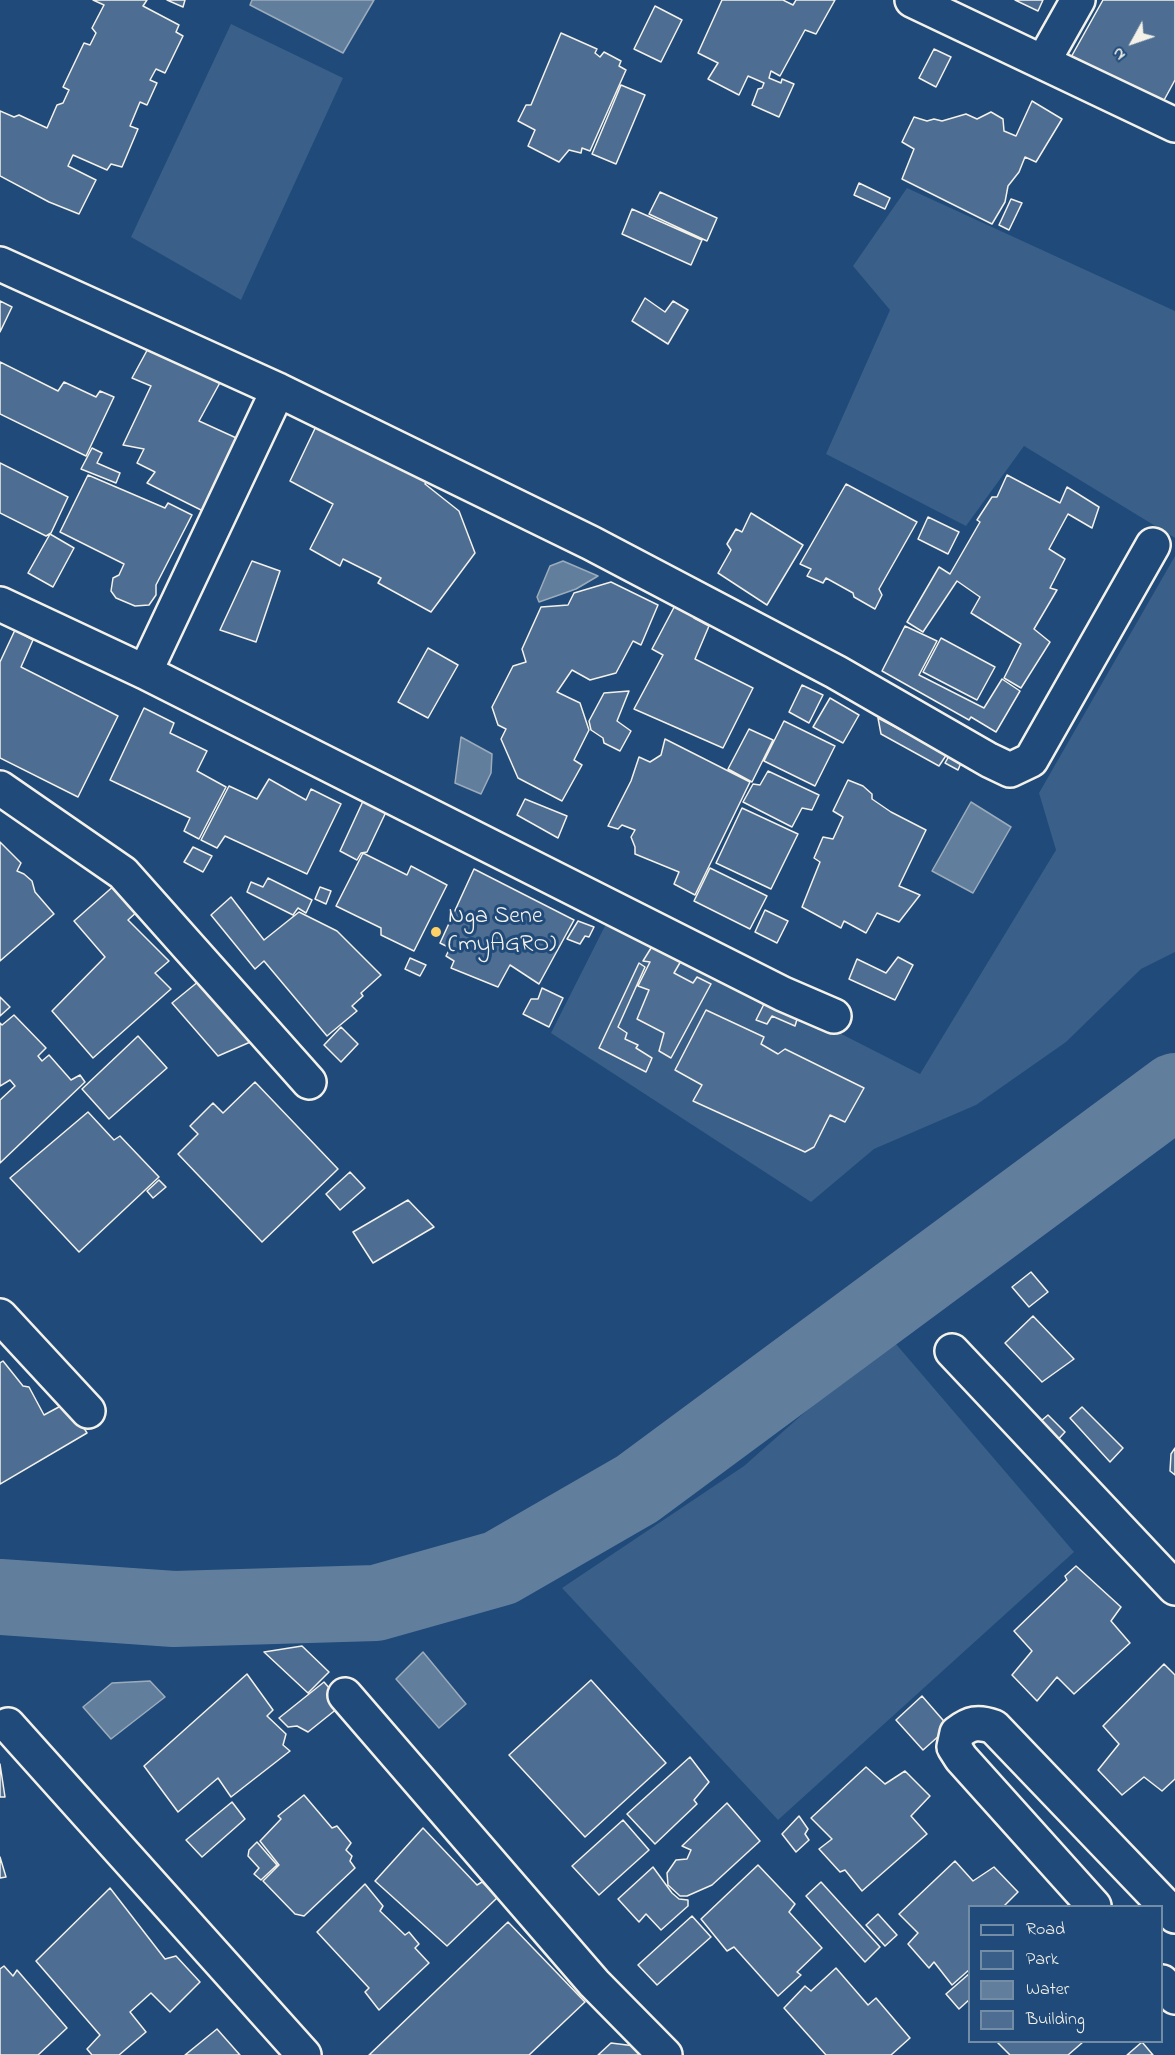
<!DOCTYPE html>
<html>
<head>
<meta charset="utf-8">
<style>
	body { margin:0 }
	#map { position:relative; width:1175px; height:2055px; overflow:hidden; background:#1f4a7a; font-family:"Indie Flower",sans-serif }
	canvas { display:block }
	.legend { position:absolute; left:968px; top:1905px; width:195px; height:138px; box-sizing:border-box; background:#1f4a7a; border:2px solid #748da6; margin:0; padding:8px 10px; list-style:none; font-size:18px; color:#f4f1e8 }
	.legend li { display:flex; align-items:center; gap:12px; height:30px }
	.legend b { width:30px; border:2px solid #748da6 }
	.north { position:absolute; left:1103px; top:12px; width:60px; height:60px; -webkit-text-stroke:4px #1f4a7a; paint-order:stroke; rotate:230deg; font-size:16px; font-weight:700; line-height:24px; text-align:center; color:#f4f1e8 }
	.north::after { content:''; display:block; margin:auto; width:21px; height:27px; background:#f4f1e8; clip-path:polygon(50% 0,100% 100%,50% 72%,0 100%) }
</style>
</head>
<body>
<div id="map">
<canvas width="1175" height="2055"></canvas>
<ul class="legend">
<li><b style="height:8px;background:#1f4a7a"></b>Road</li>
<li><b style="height:16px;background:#3a5f88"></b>Park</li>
<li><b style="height:16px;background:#627e9d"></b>Water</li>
<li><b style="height:16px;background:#4d6e92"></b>Building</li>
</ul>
<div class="north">N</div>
</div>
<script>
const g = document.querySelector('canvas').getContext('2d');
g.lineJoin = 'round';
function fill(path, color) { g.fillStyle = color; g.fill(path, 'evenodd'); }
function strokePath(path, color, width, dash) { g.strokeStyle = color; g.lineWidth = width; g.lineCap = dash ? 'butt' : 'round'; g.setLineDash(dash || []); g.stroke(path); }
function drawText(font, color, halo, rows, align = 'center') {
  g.font = font + ' "Indie Flower",sans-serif'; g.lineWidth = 6; g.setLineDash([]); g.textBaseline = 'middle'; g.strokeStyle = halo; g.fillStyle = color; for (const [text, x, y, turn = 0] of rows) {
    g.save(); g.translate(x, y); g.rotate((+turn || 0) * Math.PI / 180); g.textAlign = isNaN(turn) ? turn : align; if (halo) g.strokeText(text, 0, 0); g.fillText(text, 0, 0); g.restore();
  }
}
const green = new Path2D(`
	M 231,24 L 343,78 L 241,300 L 131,237 Z
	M 907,188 L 1175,311 L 1175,538 L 1024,446 L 966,526 L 826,454 L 890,310 L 853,266 Z
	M 1175,556 L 1175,952 L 1141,969 L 1066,1042 L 976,1105 L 874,1149 L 811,1202 L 551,1033 L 607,922 L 751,988 L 920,1074 L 1056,850 L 1039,793 Z
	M 890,1337 L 1074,1552 L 778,1820 L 562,1588 L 744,1466 Z`);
const water = new Path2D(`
	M 252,0 L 374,0 L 343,53 L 250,5 Z
	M 563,561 L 598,576 L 576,589 L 539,602 L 537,597 L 550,566 Z
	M 461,737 L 492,754 L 491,773 L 481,794 L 455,783 Z
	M 971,802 L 1011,827 L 973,893 L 932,871 Z
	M 423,1652 L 466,1704 L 439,1728 L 396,1679 Z
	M 150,1681 L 165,1697 L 111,1739 L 83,1707 L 112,1683 Z`);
const river = new Path2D(`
	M 0,1597 L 174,1609 L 376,1603 L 500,1568 L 637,1489 L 1175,1091`);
const building = new Path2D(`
	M 93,0 L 147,0 L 143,6 L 179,25 L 176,32 L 183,36 L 165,73 L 156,69 L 150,80 L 157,83 L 147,105 L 140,102 L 130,126 L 138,129 L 122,167 L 111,164 L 107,170 L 73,155 L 68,166 L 96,180 L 79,214 L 49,202 L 0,176 L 0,111 L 14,117 L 19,115 L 47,128 L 57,105 L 63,103 L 69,90 L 63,87 L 84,43 L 90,45 L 96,33 L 92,28 L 104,5 Z
	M 167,0 L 185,0 L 183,7 Z
	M 722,0 L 783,0 L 793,5 L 796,0 L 835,0 L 816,34 L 805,30 L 780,76 L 771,71 L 769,78 L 781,83 L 782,79 L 794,84 L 779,117 L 752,105 L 758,89 L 762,88 L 764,83 L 748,76 L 739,95 L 708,79 L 718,63 L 698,53 Z
	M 1015,0 L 1043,0 L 1038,11 Z
	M 1103,0 L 1175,0 L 1175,80 L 1163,102 L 1070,59 Z
	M 655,6 L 682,20 L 661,62 L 634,49 Z
	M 561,33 L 597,49 L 595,53 L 600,57 L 604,52 L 621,61 L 619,66 L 626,70 L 590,151 L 582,148 L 581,153 L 569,150 L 559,162 L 528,146 L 535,130 L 518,121 L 526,105 L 531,105 Z
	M 934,49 L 951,57 L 936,87 L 919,78 Z
	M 621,85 L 645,95 L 616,164 L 592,154 Z
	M 1032,101 L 1062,119 L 1036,162 L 1025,157 L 1019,172 L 1008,186 L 1005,202 L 992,224 L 902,179 L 914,149 L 902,142 L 914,117 L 927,121 L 934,119 L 942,121 L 966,114 L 977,119 L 991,112 L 1003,119 L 1004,131 L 1016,136 Z
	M 859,183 L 890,198 L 885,209 L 854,195 Z
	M 660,192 L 717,218 L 707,241 L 649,214 Z
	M 1011,199 L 1022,203 L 1009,230 L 999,225 Z
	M 632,209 L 702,240 L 691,265 L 622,234 Z
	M 645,298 L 665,312 L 673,301 L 688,310 L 668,344 L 632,321 Z
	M 0,301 L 12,307 L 0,332 Z
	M 150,345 L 222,379 L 199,421 L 243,441 L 203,511 L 147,483 L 155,472 L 137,463 L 144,449 L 123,445 L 151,386 L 132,378 Z
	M 0,362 L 58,391 L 64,382 L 96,397 L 100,391 L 114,397 L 86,456 L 0,414 Z
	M 320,418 L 393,465 L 400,456 L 429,474 L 425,484 L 459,511 L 475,553 L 431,612 L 378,583 L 381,578 L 343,559 L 340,566 L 310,549 L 333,504 L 290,481 Z
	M 92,448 L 102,453 L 97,463 L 120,473 L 116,483 L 81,469 Z
	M 0,463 L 68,497 L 51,533 L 46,536 L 0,513 Z
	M 88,475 L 165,508 L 168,503 L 192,515 L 156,585 L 156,595 L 149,605 L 135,606 L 116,598 L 111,591 L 113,578 L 119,575 L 124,564 L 60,532 Z
	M 1007,475 L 1060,503 L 1067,487 L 1099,507 L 1092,528 L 1068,514 L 1049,549 L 1065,559 L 1050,588 L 1057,590 L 1034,629 L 1050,642 L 1021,688 L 1004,678 L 1021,644 L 971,613 L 980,597 L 957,581 L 923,632 L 907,622 L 939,567 L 950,574 L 980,522 L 977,520 L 992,497 L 997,497 Z
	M 846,484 L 917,522 L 879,589 L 882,595 L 875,609 L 854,597 L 853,593 L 826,578 L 823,583 L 807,576 L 811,569 L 800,564 Z
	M 751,513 L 803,545 L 767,605 L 718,573 L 731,550 L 727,544 L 736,529 L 742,532 Z
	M 928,517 L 959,532 L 948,554 L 918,539 Z
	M 50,534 L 74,548 L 53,587 L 28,573 Z
	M 252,561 L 280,571 L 256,642 L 220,630 Z
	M 611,582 L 658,605 L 641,645 L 633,641 L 616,673 L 590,680 L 572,670 L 557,692 L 580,703 L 589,730 L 574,760 L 582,765 L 562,801 L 518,778 L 501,739 L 506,729 L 498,725 L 492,707 L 513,666 L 526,662 L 522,649 L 541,607 L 568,605 L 574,593 Z
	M 680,596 L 700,605 L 694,618 L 709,626 L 695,659 L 753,688 L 723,748 L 634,709 L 663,655 L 652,649 Z
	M 905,626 L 937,641 L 919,675 L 984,708 L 1002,679 L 1020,691 L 996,732 L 971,717 L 969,720 L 882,671 Z
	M 15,630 L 33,640 L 21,667 L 118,716 L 78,797 L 0,758 L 0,662 Z
	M 941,638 L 995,667 L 977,700 L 923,672 Z
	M 428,648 L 458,665 L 428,718 L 398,702 Z
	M 802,685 L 823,695 L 809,723 L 789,712 Z
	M 629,691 L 617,721 L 631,731 L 620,751 L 604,743 L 603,738 L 591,730 L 589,721 L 604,693 Z
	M 830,698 L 859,715 L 843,743 L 813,727 Z
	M 144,708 L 174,723 L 170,733 L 207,751 L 197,771 L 226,787 L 199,839 L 184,831 L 190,818 L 110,780 Z
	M 878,718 L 947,754 L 939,766 L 881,734 Z
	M 784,721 L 835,746 L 815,786 L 764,761 Z
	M 749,729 L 773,740 L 752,782 L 728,769 Z
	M 665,739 L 750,782 L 695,895 L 674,884 L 679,872 L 635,854 L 635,847 L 631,837 L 635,830 L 622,825 L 618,829 L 608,826 L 631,781 L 639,757 L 650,762 L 661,755 Z
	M 949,756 L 961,763 L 958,770 L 945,763 Z
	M 768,771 L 819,795 L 812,810 L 802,808 L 792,827 L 743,802 L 753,784 L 760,785 Z
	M 269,779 L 306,800 L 311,789 L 341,804 L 307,874 L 225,836 L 217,848 L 201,840 L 229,786 L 257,799 Z
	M 848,780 L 863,786 L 872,794 L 872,799 L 891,812 L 926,830 L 899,886 L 920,895 L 899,922 L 877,913 L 866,933 L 844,921 L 841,928 L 802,907 L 820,862 L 814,858 L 823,837 L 833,839 L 843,817 L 833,811 Z
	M 364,799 L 386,812 L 367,852 L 361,853 L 357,860 L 340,851 Z
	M 525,799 L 567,816 L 558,838 L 517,815 Z
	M 742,808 L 798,834 L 771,889 L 716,863 Z
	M 0,842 L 21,863 L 17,871 L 24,874 L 32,881 L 35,892 L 54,914 L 0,961 Z
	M 193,847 L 212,856 L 203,872 L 184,862 Z
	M 363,853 L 407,875 L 411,866 L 447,885 L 414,951 L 381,935 L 381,928 L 336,906 Z
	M 710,868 L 767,896 L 750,929 L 694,901 Z
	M 474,869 L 574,920 L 539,984 L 510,965 L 498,987 L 451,968 L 454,961 L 446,956 L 450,948 L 440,943 Z
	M 268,878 L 312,900 L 306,913 L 298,908 L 293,915 L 247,892 L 251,882 L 263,887 Z
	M 116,884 L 139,910 L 128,920 L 169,961 L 155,973 L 171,989 L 93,1058 L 52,1011 L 105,957 L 74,921 Z
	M 320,887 L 331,891 L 326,904 L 315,899 Z
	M 231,897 L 264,940 L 299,912 L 337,931 L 381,975 L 361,993 L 363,996 L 352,1006 L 357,1011 L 327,1036 L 264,961 L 255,969 L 211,915 Z
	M 765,910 L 788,921 L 777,943 L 755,932 Z
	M 578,921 L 594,927 L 589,937 L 585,936 L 580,944 L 567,939 Z
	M 656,940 L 685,954 L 674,973 L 693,983 L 697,977 L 711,984 L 671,1058 L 659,1051 L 664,1033 L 637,1019 L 649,990 L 638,986 L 650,962 L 643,961 Z
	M 898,957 L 913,965 L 895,1000 L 849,979 L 857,959 L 886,973 Z
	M 410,958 L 426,965 L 420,976 L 405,969 Z
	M 639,963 L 645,967 L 618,1027 L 627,1033 L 625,1039 L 638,1045 L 636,1048 L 652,1058 L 646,1072 L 599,1048 Z
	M 199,981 L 255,1040 L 218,1056 L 172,1003 Z
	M 542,988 L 563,998 L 549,1027 L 523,1014 L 531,999 L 538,999 Z
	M 0,997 L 10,1007 L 0,1016 Z
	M 765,1002 L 798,1016 L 795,1026 L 772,1016 L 767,1024 L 756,1020 Z
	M 706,1010 L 764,1037 L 761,1044 L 778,1054 L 785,1049 L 864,1088 L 845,1122 L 830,1115 L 814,1147 L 805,1152 L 693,1101 L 702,1085 L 675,1070 Z
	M 14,1015 L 46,1048 L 38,1056 L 42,1061 L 49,1055 L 71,1080 L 80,1075 L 85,1082 L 0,1163 L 0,1100 L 15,1086 L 10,1080 L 0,1086 L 0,1023 L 2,1025 Z
	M 341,1027 L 358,1044 L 341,1062 L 324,1045 Z
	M 138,1036 L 167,1068 L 109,1119 L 82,1089 Z
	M 255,1082 L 338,1169 L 262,1242 L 178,1154 L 198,1134 L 190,1126 L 213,1103 L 223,1113 Z
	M 88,1112 L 114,1140 L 120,1136 L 159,1177 L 79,1252 L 10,1178 Z
	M 350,1172 L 365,1188 L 340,1210 L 326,1194 Z
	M 159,1180 L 166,1187 L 153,1198 L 147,1191 Z
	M 408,1200 L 434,1227 L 373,1263 L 353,1232 Z
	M 1031,1272 L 1048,1292 L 1029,1307 L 1012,1287 Z
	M 1033,1316 L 1074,1359 L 1042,1382 L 1005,1343 Z
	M 3,1361 L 23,1386 L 29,1387 L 44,1415 L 68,1402 L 87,1433 L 0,1484 L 0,1363 Z
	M 1082,1407 L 1123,1448 L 1110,1462 L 1070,1418 Z
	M 1048,1415 L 1065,1432 L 1052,1446 L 1034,1427 Z
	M 1175,1448 L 1175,1475 L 1170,1471 L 1171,1454 Z
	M 1076,1566 L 1121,1607 L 1111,1621 L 1130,1643 L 1074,1694 L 1057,1677 L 1037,1701 L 1012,1675 L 1032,1651 L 1014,1631 L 1067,1580 L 1065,1576 Z
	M 302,1646 L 329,1672 L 308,1693 L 264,1652 Z
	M 1164,1664 L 1175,1675 L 1175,1779 L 1162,1791 L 1144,1777 L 1122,1795 L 1098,1770 L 1119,1744 L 1103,1726 Z
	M 247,1674 L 273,1710 L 267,1716 L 286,1734 L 283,1745 L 290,1751 L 231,1797 L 218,1778 L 178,1812 L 144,1766 Z
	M 591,1680 L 666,1763 L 585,1837 L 509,1755 Z
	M 324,1682 L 343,1704 L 308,1732 L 297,1726 L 288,1727 L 279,1718 Z
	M 922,1696 L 949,1727 L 923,1750 L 896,1720 Z
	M 690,1757 L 709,1782 L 694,1800 L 697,1804 L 655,1844 L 627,1814 Z
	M 0,1764 L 5,1797 L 0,1797 Z
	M 866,1767 L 885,1784 L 905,1771 L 930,1796 L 911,1816 L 927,1834 L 862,1891 L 845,1870 L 840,1872 L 819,1849 L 832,1839 L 811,1818 Z
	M 304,1795 L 332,1828 L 337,1826 L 351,1843 L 346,1850 L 352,1856 L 350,1861 L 355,1868 L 304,1916 L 295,1914 L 263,1881 L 279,1865 L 260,1841 L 281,1819 L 278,1816 Z
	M 232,1802 L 245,1819 L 202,1857 L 186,1840 Z
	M 727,1803 L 760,1841 L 712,1885 L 687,1896 L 680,1896 L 668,1885 L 667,1873 L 676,1860 L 687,1859 L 691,1850 L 682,1846 Z
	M 799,1816 L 808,1829 L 805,1834 L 809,1840 L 796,1852 L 782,1834 Z
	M 623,1820 L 649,1850 L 599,1895 L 572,1866 Z
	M 423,1828 L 477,1885 L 482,1882 L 498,1897 L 447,1946 L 375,1881 Z
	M 257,1842 L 277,1865 L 261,1880 L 254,1874 L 259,1868 L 248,1856 L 249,1850 Z
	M 0,1857 L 6,1877 L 0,1878 Z
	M 955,1861 L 973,1881 L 994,1867 L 1018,1892 L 1004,1906 L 970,1906 L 970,1969 L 952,1985 L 934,1962 L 929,1968 L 908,1944 L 918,1933 L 899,1914 Z
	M 758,1865 L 795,1904 L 789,1912 L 822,1948 L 797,1972 L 801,1975 L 778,1996 L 734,1947 L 727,1951 L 701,1919 Z
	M 653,1867 L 672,1893 L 679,1899 L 688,1900 L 688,1906 L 661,1930 L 646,1914 L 639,1922 L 618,1899 Z
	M 821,1882 L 880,1947 L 865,1962 L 806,1896 Z
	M 365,1884 L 383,1906 L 380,1911 L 405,1935 L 409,1932 L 419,1944 L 415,1948 L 429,1963 L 379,2010 L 365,1992 L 369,1988 L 317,1932 Z
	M 110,1888 L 165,1959 L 176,1956 L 200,1982 L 170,2012 L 151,1993 L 130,2012 L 146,2032 L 119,2055 L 92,2055 L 87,2049 L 100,2035 L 36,1961 Z
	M 878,1914 L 897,1935 L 885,1946 L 866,1925 Z
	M 692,1916 L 711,1937 L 657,1985 L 638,1965 Z
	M 508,1922 L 585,2002 L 529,2055 L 369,2055 Z
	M 4,1966 L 13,1976 L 17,1970 L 67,2028 L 38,2055 L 0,2055 L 0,1969 Z
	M 836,1968 L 868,2005 L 876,1998 L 910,2038 L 891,2055 L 826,2055 L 784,2008 L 805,1986 L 811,1991 Z
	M 970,1973 L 970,1999 L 959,2009 L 946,1994 Z
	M 217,2029 L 240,2055 L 185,2055 Z
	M 997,2042 L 1083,2042 L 1068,2055 L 1010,2055 Z
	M 1142,2042 L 1153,2055 L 1127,2055 Z
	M 611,2043 L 635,2046 L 643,2055 L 598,2055 Z`);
const minor = new Path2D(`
	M 912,0 L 1175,125
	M 1043,62 L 1078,0
	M 0,264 L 278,390 L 591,543 L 836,672 L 989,760 L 1010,770 L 1031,760 L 1153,545
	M 0,604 L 145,672 L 783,994 L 834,1016
	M 145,672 L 278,390
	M 0,788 L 123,873 L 309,1082
	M 0,1316 L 88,1411
	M 952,1351 L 1175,1588
	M 345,1695 L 594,1983 L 665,2055
	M 8,1725 L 304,2055
	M 1094,1906 L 961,1758 L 954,1747 L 957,1733 C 970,1723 978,1721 994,1727 L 1175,1916
	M 1162,1982 L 1175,1997`);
const markers = [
	[436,932,6,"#ffd166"]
];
const poiNames = [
	["Nga Sene",448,918],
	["(myAGRO)",448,946]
];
fill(green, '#3a5f88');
fill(water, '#627e9d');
strokePath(water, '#9cacbb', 1.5);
strokePath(river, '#627e9d', 76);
fill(building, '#4d6e92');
strokePath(building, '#f4f1e8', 1.5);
strokePath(minor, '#f4f1e8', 38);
strokePath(minor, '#1f4a7a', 33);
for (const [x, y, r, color] of markers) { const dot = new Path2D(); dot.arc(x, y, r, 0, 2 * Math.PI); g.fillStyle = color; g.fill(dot); strokePath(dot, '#1f4a7a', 2); }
drawText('24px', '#f4f1e8', '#1f4a7a', poiNames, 'left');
</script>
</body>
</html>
